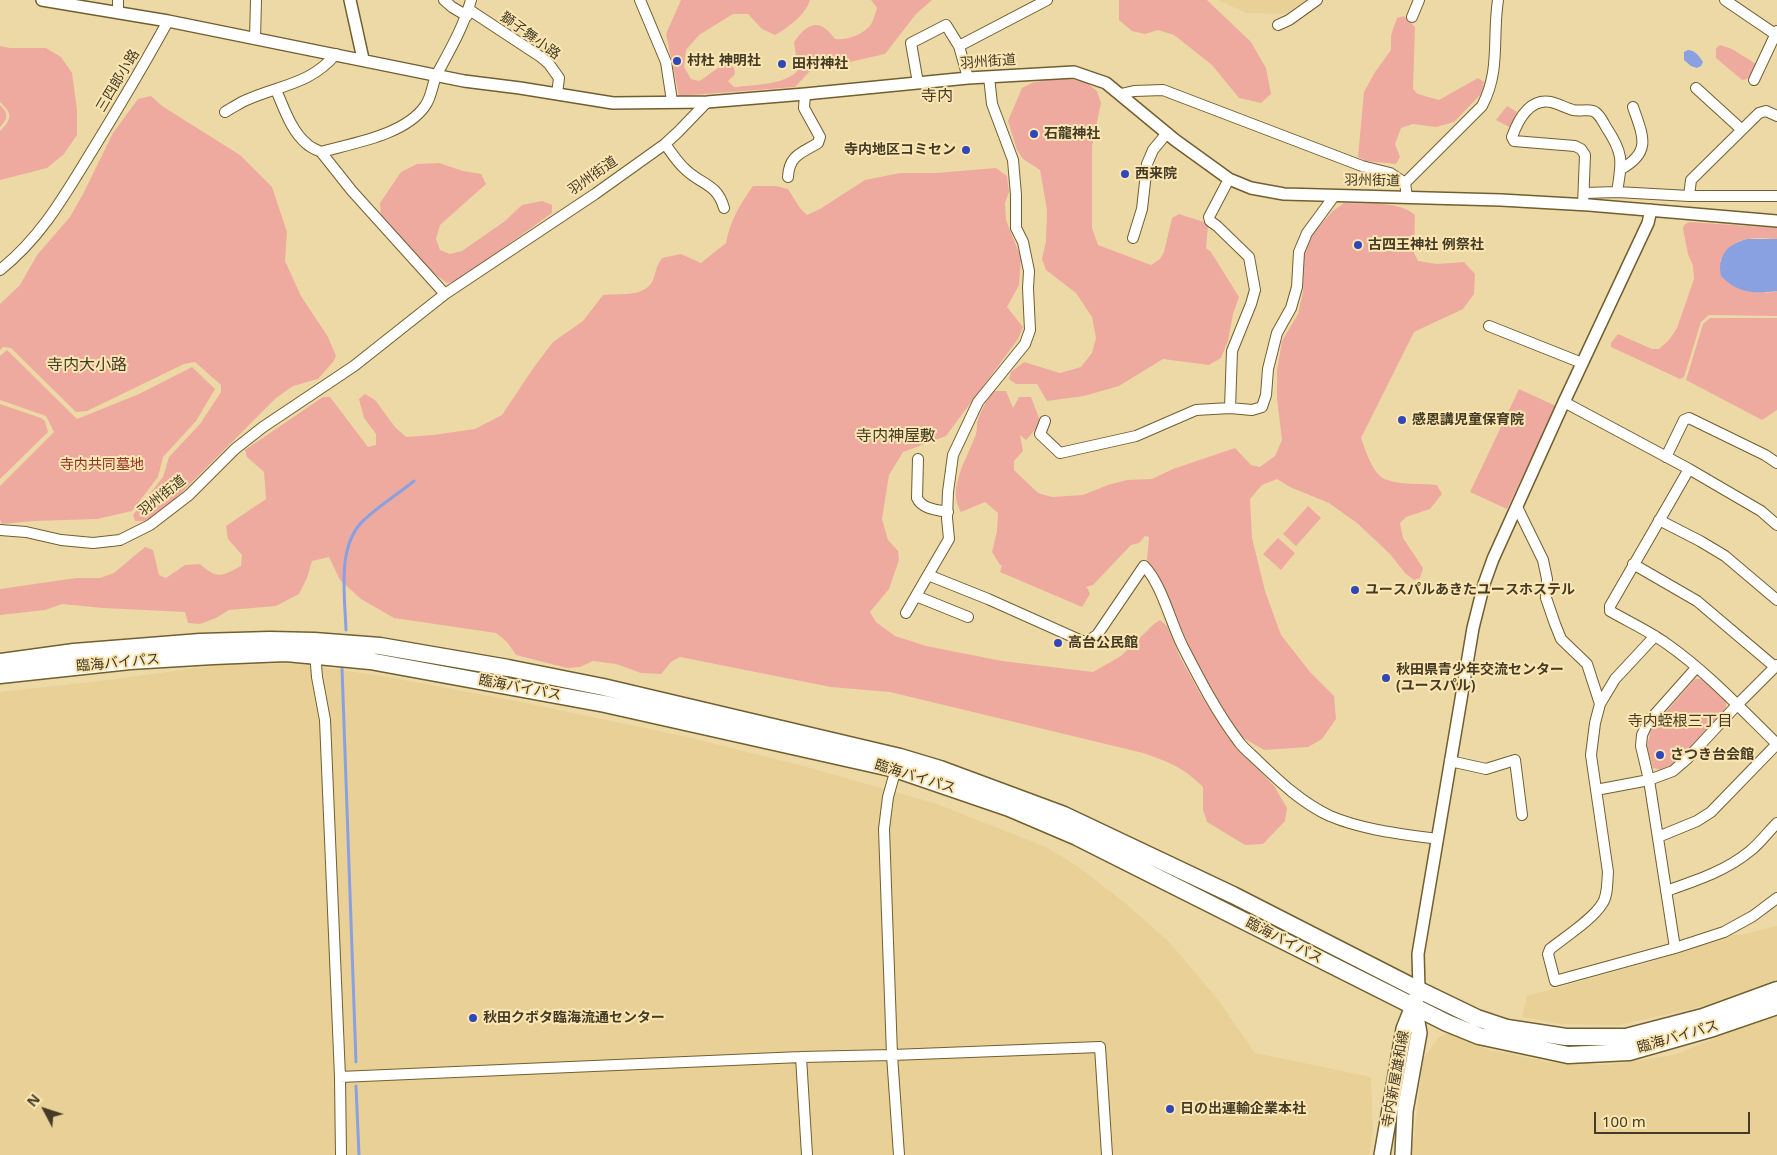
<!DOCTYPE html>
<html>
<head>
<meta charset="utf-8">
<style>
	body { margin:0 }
	#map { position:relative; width:1777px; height:1155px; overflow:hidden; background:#edd9a6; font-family:"Noto Sans",sans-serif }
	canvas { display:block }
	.north { position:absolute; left:20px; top:1085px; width:50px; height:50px; -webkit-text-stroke:4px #fbe6b3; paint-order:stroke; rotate:310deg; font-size:14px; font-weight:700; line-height:20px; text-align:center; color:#433b26 }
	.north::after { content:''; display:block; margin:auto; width:18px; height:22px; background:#433b26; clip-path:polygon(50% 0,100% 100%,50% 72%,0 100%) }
	.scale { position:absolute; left:1594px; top:1112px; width:156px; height:22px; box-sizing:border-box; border:2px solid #433b26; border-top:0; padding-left:6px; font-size:15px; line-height:18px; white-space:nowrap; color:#433b26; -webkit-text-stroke:4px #fbe6b3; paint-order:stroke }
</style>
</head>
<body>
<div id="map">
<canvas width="1777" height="1155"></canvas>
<div class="north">N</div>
<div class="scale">100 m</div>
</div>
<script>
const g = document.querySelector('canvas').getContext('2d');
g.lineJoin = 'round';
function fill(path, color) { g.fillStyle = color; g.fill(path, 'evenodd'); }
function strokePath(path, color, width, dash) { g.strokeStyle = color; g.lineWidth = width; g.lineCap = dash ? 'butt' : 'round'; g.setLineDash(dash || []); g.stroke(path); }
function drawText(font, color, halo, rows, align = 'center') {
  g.font = font + ' "Noto Sans","Noto Sans JP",sans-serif'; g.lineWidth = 4; g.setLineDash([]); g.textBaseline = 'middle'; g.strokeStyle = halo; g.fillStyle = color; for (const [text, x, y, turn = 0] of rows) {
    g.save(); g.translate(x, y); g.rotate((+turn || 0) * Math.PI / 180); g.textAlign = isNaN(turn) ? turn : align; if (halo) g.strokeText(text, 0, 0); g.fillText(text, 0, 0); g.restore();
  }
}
const built = new Path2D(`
	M 1218,0 L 1307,0 L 1285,14 L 1246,13 Z
	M 298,664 L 382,676 L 521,702 L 687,737 L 803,766 L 934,803 L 1046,847 L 1080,868 L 1125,903 L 1169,942 L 1218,1000 L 1255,1053 L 1371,1077 L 1373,1129 L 1369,1155 L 0,1155 L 0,692 L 101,681 L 219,665 Z
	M 1777,926 L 1777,979 L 1703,1006 L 1619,1025 L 1560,1024 L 1522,1017 L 1527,996 L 1658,960 L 1732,935 L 1740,935 Z
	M 1777,1013 L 1777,1155 L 1412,1155 L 1423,1059 L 1439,1037 L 1448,1033 L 1486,1049 L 1548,1062 L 1607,1065 L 1674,1055 Z`);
const green = new Path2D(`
	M 681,0 L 810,0 C 807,13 787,29 775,35 L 762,29 L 748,14 L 733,14 L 699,35 L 686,50 L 684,67 L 691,79 L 699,81 C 709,76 718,65 729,64 L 734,68 L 735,74 L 728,81 L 734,87 C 753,85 786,85 798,70 L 794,42 C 808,22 820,18 835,39 C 846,40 860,36 869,27 C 873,23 875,14 877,8 L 871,0 L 932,0 L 916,14 L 885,54 L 810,71 L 795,87 L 679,96 L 666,34 Z
	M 1119,0 L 1207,0 L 1251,42 L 1266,68 L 1271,94 L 1261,103 L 1239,98 L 1212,65 L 1174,35 L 1158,30 L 1145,34 L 1132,31 L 1119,20 Z
	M 1404,16 L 1415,27 L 1413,89 L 1418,94 L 1439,100 L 1478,78 L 1484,82 L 1482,93 L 1454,122 L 1436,127 L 1413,124 L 1401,128 L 1395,144 L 1400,157 L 1396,164 L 1366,161 L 1358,157 L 1364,92 L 1375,72 L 1391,50 L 1391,35 L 1397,18 Z
	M 1720,45 L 1732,49 L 1756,64 C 1753,73 1752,79 1742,80 L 1716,58 L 1716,48 Z
	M 0,46 L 10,48 L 46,48 L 61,57 L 72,73 L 77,110 L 77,135 L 64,154 L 47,168 L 0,180 L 0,131 C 12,119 13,114 0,102 Z
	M 1061,77 L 1087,83 L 1097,91 L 1101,103 L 1092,146 L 1092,228 L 1098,245 L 1151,265 L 1160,259 L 1164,252 L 1172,218 L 1179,214 L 1204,222 L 1208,226 L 1206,248 L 1211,252 L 1239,297 L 1233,314 L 1228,341 L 1221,358 L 1209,365 L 1163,359 L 1119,386 L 1084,396 L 1047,401 L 1037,384 L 1016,384 L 1009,379 L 1011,372 L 1024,362 L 1060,373 L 1081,367 L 1092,353 L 1096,338 L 1092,317 L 1076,293 L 1046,270 L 1042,259 L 1046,241 L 1047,210 L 1040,170 L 1023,159 L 1017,150 L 1008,121 L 1022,88 L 1032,83 Z
	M 151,96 L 162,106 L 240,155 L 272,187 L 287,232 L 285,261 L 301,296 L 328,337 L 336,356 L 333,362 L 318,379 L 293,386 L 276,398 L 160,514 L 144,521 L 135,521 L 133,515 L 163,477 L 169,457 L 200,424 L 221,392 L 221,385 L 195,362 L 184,364 L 87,411 L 76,412 L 11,348 L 3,347 L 0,350 L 0,304 L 20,285 L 37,255 L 70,217 L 83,194 L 113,133 L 138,99 Z
	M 0,105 C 9,113 8,119 0,127 Z
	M 1507,106 L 1517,112 L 1511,128 L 1496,120 Z
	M 439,163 L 463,171 L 481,174 L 486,184 L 440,225 L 436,239 L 440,250 L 450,254 L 462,251 L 505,221 L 522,205 L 542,201 L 552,205 L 552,213 L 457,281 L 447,283 L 432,272 L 381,219 L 380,203 L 401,172 L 417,164 Z
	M 996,168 L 1007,176 L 1009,192 L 1005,203 L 1006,220 L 1021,258 L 1019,285 L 1007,307 L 1023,327 L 1018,339 L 946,436 L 903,452 L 889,475 L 882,519 L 888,540 L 898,551 L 899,560 L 889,589 L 870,612 L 876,622 L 895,636 L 926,646 L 1002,661 L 1093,672 L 1121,656 L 1154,624 L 1160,620 L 1167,626 L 1180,657 L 1202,697 L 1233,743 L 1274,786 L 1287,808 L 1285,821 L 1263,844 L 1245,845 L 1207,822 L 1203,810 L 1203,787 C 1182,766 1170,763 1143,753 L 890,692 L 831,687 L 680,657 L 671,662 L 661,674 L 641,673 L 616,664 L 593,661 L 580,667 L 567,668 L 516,655 L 507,642 L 496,633 L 394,618 L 361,599 L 340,580 L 329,557 L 312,561 L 307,578 L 299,594 L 276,606 L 229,610 L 216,618 L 200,624 L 188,623 L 185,612 L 103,608 L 62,604 L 45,610 L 0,615 L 0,589 L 76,578 L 100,578 L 114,573 L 145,547 L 153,550 L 159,575 L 166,578 L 185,565 L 200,564 C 218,580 222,576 241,566 L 242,555 L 228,539 L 226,526 L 266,499 L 264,472 L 247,457 L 245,450 L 323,397 L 330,397 L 368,447 L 376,445 L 376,434 L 364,418 L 359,399 L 365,394 L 375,400 L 395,427 L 406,437 L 433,435 L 475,429 L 502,415 L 534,367 L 553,342 L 583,321 L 603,295 C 618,293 645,298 653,280 C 656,272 656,266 662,258 L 681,254 L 701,263 L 726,243 C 730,221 740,204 753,186 L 776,186 L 788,189 L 800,208 L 807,215 L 820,209 L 865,180 L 900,173 L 936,173 Z
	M 1344,203 C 1366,204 1398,200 1415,215 L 1414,253 L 1418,261 L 1437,264 L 1464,262 L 1475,274 L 1474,294 L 1463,309 L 1414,332 L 1361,438 C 1365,449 1371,468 1380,476 C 1391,486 1423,483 1437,485 L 1442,494 L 1430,509 L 1406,517 L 1400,523 L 1403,538 L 1423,568 L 1420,578 L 1414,580 L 1405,573 L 1390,554 L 1357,523 L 1329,503 L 1290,487 L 1277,479 L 1262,485 L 1250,499 L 1252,538 L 1265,591 L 1281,635 L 1310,672 L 1334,696 L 1336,719 L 1322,739 L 1308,747 L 1264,750 L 1240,736 L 1211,693 L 1157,577 L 1147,560 L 1149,537 L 1145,536 L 1139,543 L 1131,545 L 1093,585 L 1086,587 L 1088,589 L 1090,594 L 1082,607 L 1000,572 L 1002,565 L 1000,565 L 992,552 L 997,531 L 998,513 L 985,502 L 961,512 C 946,489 968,457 976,434 C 977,430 977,427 977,423 C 980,411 987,401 993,391 L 1006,391 L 1013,408 L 1019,397 L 1031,397 L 1041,423 L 1026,440 L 1020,435 L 1023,451 L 1014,461 L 1014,470 L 1038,493 L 1052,497 L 1083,495 L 1108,485 L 1127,480 L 1152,479 L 1173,469 L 1235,448 L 1251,465 L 1260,467 L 1275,456 L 1282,440 L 1277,399 L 1277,370 L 1282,341 L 1298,314 L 1303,292 L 1304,252 L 1314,232 L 1333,211 Z
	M 1689,222 L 1777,228 L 1777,239 C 1751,238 1734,235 1720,261 L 1766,293 L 1777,291 L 1777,316 L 1709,315 L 1701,322 L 1684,377 L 1680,379 L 1611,347 L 1611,343 L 1618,334 L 1652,349 L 1659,349 L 1669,340 L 1677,328 L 1694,279 L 1693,266 L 1688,254 L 1683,229 L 1684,225 Z
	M 1710,318 L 1777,318 L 1777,410 L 1762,420 L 1686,380 L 1703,324 Z
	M 7,350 L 77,419 L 139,394 L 192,367 L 215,389 L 196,421 L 163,457 L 158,477 L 132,511 L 97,519 L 34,521 L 2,524 L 0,520 L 0,486 L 54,432 L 46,416 L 0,400 L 0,356 Z
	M 1519,389 L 1556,406 L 1507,509 L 1470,492 Z
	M 0,404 L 41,418 L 45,421 L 48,432 L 0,479 Z
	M 1308,506 L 1321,518 L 1296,546 L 1283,534 Z
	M 1278,538 L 1295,553 L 1281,570 L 1263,554 Z
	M 1695,679 L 1702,679 L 1726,701 L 1726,708 C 1714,722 1678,769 1661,770 C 1660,770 1655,768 1653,768 L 1647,747 L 1651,729 Z`);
const water = new Path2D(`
	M 1688,50 C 1695,50 1699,56 1703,62 L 1701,66 L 1697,68 L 1691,66 L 1684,60 L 1684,52 Z
	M 1747,239 L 1777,239 L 1777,291 C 1754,294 1737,293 1721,276 C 1717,255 1728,244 1747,239 Z`);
const stream = new Path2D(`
	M 346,630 C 345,596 336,544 365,519 C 380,505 398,494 414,481
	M 342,668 L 356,1062
	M 356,1086 L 359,1155`);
const minor = new Path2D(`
	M 444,0 L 452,7 L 467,16
	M 640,0 L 666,62 L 672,101
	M 1725,0 L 1775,34
	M 468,9 L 541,57 L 549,64 L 559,78 L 557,94
	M 118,11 L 118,0
	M 1412,17 L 1419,0
	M 1278,25 L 1289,20 L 1317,0
	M 255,39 L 256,0
	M 989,77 L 992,104 L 1013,160 L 1016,195 L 1016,228 L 1023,242 L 1029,271 L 1028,288 L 1030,330 L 1025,344 L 978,402 L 953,455 L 948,492 L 947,518 L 949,539 L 928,575 L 988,599 L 1082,641 L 1088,641 L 1097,635 L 1144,566 C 1162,584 1171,624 1183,647 C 1200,680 1217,713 1239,742 C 1244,749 1252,755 1258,761 C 1280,782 1302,803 1330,816 C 1363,830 1402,834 1437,839
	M 968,78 L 959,46 L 1047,0
	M 1754,80 L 1777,31
	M 918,83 L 911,43 L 946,25 L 959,46
	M 1696,88 L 1741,129
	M 276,90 C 284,108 291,131 307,144 C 311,148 317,150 321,152
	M 1121,94 L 1134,91 L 1163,90 L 1362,166 L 1390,173 L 1405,183 L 1407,197
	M 225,112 C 231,108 237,105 242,102 C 277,85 309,86 336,54
	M 665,144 C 671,152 677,162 685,169 C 701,185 717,183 724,208
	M 1621,169 C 1652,152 1643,136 1633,107
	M 788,177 C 789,155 802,153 818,143 L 820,137 L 804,108 L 805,94
	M 1229,179 L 1209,217 L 1210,221 L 1217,226 L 1249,257 L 1255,290 L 1251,304 L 1232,351 L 1230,408
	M 1405,183 L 1482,106 C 1501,70 1492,38 1498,0
	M 1584,193 L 1617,192 L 1689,196 L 1777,196
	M 1689,196 L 1691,180 L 1759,113 L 1766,111 L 1777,116
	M 1583,205 L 1585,155 L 1581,149 L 1575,146 L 1514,141 L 1512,137 C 1518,120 1529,98 1551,102 C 1559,104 1566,108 1573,110 C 1580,112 1590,108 1595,112 C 1600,115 1603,122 1606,127 C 1624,154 1622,161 1617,192
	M 1133,238 L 1142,209 L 1147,164 L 1153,150 L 1167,133
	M 0,270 C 43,236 67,191 95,146 C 120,105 145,63 168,21
	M 445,294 L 352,191 L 321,152 C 353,143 405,135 425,106 C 432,97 432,84 437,74 C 450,50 464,26 471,0
	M 1489,326 L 1582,363
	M 1564,402 L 1689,469 L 1761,511 L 1777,525
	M 1045,421 L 1040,434 L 1060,453 L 1136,436 L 1196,410 L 1230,408 L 1252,410 L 1262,407 L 1266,395 L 1268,369 L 1277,333 L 1291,308 L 1297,287 L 1299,252 L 1307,233 L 1335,195
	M 1666,457 L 1684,420 L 1689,418 L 1765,455 L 1777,463
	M 918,459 L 917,498 C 922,509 937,510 948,512
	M 1689,469 L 1610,606 L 1610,611 C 1629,622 1649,631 1667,644 C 1707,672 1742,710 1777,744
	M 1517,507 L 1543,560 L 1547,579 L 1546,598 L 1555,624 L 1561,639 L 1587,664 L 1600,704
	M 1659,520 L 1700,541 L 1725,556 L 1777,600
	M 0,530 L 26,532 L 61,540 L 93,543 L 120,540 L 150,525 L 189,495 L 235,449 L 263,427 L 354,366 L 445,294 L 595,194 L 665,144 L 678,132 L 707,102
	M 1633,564 L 1697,601 L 1775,667
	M 916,596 L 968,617
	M 906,613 L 928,575
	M 1655,636 L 1615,679 L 1600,704 L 1595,723 L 1591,755 L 1608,872 C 1607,882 1608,896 1602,904 C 1593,919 1565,937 1550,949 L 1548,954 L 1555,981 L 1675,948 L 1724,932 L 1753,916 L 1777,898
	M 315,652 L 317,677 L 325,720 L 340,1077 L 341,1155
	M 1450,761 L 1486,769 L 1515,760 L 1522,815
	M 897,765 L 888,797 L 884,829 L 892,1055 L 899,1155
	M 1596,790 L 1649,780 L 1673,771 L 1687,759 L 1737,705 L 1777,665
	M 1658,837 L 1697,821 L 1711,812 L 1777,744
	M 1666,891 C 1695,881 1726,871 1750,851 C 1760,843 1768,832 1777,823
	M 1675,948 L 1649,780 L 1641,746 L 1642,735 L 1648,722 L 1696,668
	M 801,1057 L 807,1155
	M 340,1077 L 801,1057 L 892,1055 L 1100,1047 L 1107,1155`);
const tertiary = new Path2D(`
	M 42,0 L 168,21 L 464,81 L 520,88 L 613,103 L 707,102 L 805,94 L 968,78 L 1074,72 L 1106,83 L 1175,140 L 1229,179 L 1251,188 L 1284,194 L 1501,200 L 1589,205 L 1777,221
	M 350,0 L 363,59
	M 1419,990 L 1418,954 L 1473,628 L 1484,584 L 1493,559 L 1564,402 L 1648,223 L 1651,210`);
const primary = new Path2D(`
	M 1382,1155 L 1404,1029 L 1417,996
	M 1403,1155 L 1405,1111 L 1419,1033 L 1414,1005`);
const trunk = new Path2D(`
	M 0,662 L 74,652 L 200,642 L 270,640 L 314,641 L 380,646 L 508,668 L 603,687 L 900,757 L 940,769 L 1064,815 L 1233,895 L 1419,990 L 1477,1018 L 1507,1028 L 1566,1037 L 1626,1037 L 1703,1017 L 1777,990
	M 0,675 L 130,661 L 213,656 L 286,653 L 370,661 L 605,704 L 895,769 L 1009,808 L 1077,837 L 1447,1023 L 1479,1036 L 1568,1055 L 1629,1052 L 1713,1028 L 1777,1006`);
const markers = [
	[677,61,5,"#2f48b9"],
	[782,64,5,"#2f48b9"],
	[1034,134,5,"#2f48b9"],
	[966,150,5,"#2f48b9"],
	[1125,174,5,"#2f48b9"],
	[1358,245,5,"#2f48b9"],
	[1402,420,5,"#2f48b9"],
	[1355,590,5,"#2f48b9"],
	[1058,643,5,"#2f48b9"],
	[1386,678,5,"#2f48b9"],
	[1660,755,5,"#2f48b9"],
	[473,1018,5,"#2f48b9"],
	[1170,1109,5,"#2f48b9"]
];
const streetNames = [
	["獅子舞小路",530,36,36],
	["羽州街道",988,62,-4],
	["三四郎小路",118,81,-59],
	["羽州街道",593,176,-35],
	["羽州街道",1372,181,1],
	["羽州街道",162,496,-38],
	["臨海バイパス",118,663,-5],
	["臨海バイパス",520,688,11],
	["臨海バイパス",915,777,17],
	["臨海バイパス",1284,941,27],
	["臨海バイパス",1678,1037,-16],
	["寺内新屋雄和線",1396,1079,-80]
];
const poiNames = [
	["村杜 神明社",687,61],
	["田村神社",792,64],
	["石龍神社",1044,134],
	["寺内地区コミセン",956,150,"right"],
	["西来院",1135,174],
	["古四王神社 例祭社",1368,245],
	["感恩講児童保育院",1412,420],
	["ユースパルあきたユースホステル",1365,590],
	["高台公民館",1068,643],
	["秋田県青少年交流センター",1396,670],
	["(ユースパル)",1396,686],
	["さつき台会館",1670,755],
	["秋田クボタ臨海流通センター",483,1018],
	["日の出運輸企業本社",1180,1109]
];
const parkNames = [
	["寺内共同墓地",102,465]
];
const neighbourhoodNames = [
	["寺内蛭根三丁目",1680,722]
];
const quarterNames = [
	["寺内",937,96],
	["寺内大小路",87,365],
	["寺内神屋敷",896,436]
];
fill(built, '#e8d096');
fill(green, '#efaaa0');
fill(water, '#89a0e1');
strokePath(stream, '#89a0e1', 3);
strokePath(minor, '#715f30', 12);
strokePath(tertiary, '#715f30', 14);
strokePath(primary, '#715f30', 18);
strokePath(trunk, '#715f30', 19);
strokePath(minor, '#fff', 10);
strokePath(tertiary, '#fff', 11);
strokePath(primary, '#fff', 15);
strokePath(trunk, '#fff', 16);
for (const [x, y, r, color] of markers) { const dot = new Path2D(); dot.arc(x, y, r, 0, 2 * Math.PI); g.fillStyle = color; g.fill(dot); strokePath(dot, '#fbe6b3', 2); }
drawText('14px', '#433b26', '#fbe6b3', streetNames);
drawText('bold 14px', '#433b26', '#fbe6b3', poiNames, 'left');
drawText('14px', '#8f3129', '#fbe6b3', parkNames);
drawText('15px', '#433b26', '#fbe6b3', neighbourhoodNames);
drawText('16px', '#433b26', '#fbe6b3', quarterNames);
</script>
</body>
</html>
